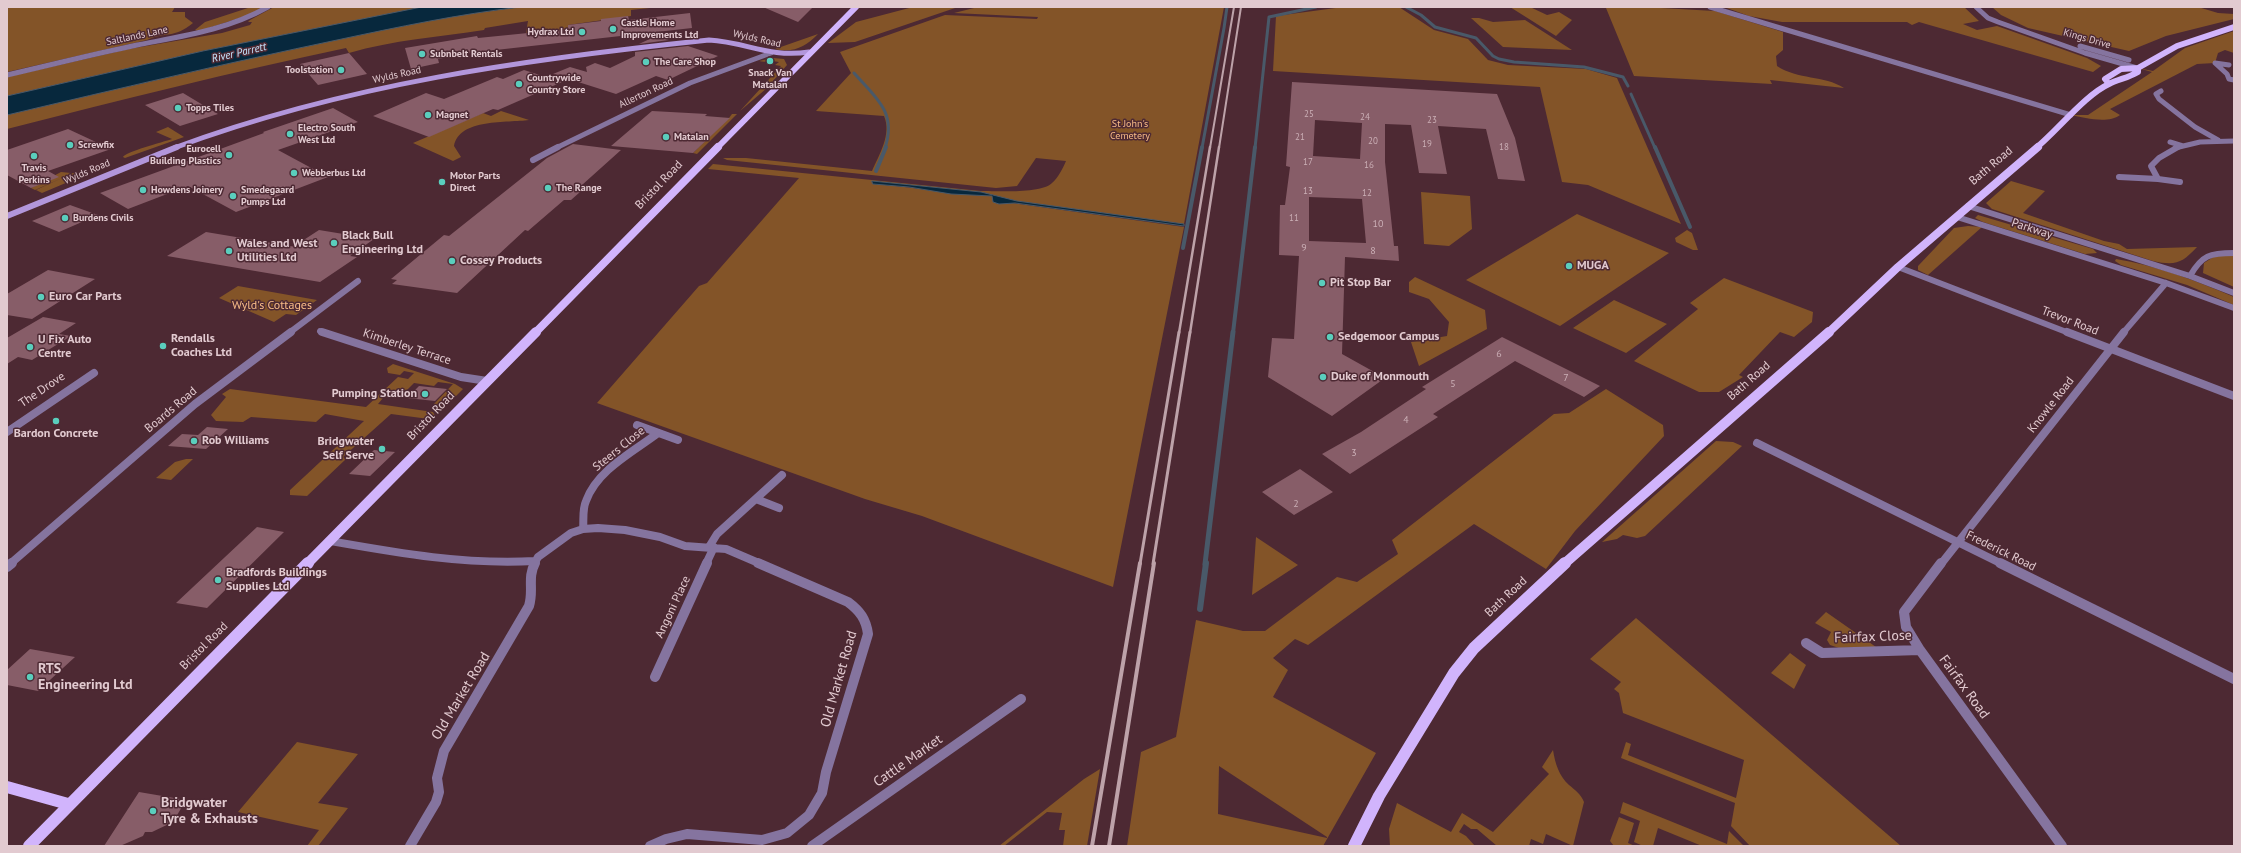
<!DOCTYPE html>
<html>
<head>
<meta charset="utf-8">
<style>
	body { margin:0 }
	#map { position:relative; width:2241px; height:853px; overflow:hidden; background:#4d2933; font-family:"PT Sans",sans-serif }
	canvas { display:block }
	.frame { position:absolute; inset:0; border:8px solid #e2cad0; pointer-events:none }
</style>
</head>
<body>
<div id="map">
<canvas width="2241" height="853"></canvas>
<div class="frame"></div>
</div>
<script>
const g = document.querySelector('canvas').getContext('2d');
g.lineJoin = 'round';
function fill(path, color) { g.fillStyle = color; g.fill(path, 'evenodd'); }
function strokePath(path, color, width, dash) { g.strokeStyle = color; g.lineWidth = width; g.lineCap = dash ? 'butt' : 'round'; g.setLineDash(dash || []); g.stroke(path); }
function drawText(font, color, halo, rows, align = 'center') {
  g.font = font + ' "PT Sans",sans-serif'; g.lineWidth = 3; g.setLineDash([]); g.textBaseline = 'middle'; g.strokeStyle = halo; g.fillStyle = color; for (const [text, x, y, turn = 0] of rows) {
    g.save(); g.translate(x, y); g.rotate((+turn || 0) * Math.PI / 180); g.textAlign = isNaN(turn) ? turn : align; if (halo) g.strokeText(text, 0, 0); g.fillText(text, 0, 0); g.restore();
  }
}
const green = new Path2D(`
	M 7,7 L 175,7 L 172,12 L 185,12 L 185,17 L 193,23 C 173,39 167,31 147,40 L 7,72 Z
	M 251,7 L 263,7 L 252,14 L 199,31 L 195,30 L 205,22 Z
	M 274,7 L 422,7 L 203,51 L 7,96 L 7,77 L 129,49 L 222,33 L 250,25 L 252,22 L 248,22 L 250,20 Z
	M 521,7 L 659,7 L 631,10 L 631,16 L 568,25 L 570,26 L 569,41 L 560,30 L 526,33 L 528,21 L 485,28 L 484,30 C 439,37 393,40 349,53 L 346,48 C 232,72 120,100 7,129 L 7,115 L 217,65 L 369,32 L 460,15 Z
	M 913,7 L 958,7 L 855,42 L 828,43 L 856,22 Z
	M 978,7 L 1224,7 L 1184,224 L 1005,200 L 999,204 L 1012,203 L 1184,227 L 1113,587 L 922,516 L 865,499 L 597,403 L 699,286 L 707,283 L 799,178 L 708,169 L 713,164 L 981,191 C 997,191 1041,194 1052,183 C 1058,178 1063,168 1066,161 L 1036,158 L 1017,186 L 996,188 L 727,160 L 723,158 L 746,158 L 872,171 C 879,155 892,134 884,116 L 816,111 L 851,73 L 840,52 L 945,15 L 1037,19 L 1038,17 L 954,13 ZM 872,181 L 981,192 L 990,196 C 951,194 912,187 873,184 Z
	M 1343,7 L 1399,7 L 1434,30 L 1468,39 L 1488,60 L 1508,65 L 1586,69 L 1617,78 L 1681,224 L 1588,185 L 1562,182 L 1540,87 L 1273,71 L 1276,16 Z
	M 1510,7 L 1530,7 L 1547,15 L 1559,12 L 1572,20 L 1556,36 Z
	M 1643,7 L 1715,11 L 1783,32 L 1783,50 L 1776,56 L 1777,66 C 1798,80 1824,75 1844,88 L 1770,80 L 1772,84 L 1634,76 L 1606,8 Z
	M 1724,7 L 1964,7 L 1979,21 L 1963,24 L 1977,30 L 1997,26 L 2087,58 L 2101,66 L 2093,72 L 1919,22 L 1912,25 L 1907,22 L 1782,22 L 1749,16 Z
	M 1992,7 L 2198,7 L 2218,13 L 2234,14 L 2234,19 L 2166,36 L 2129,51 L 2028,28 L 2001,15 Z
	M 1471,18 L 1479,18 L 1493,22 L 1525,20 L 1572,50 L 1503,47 Z
	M 2234,31 L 2234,53 L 2225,50 L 2218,53 L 2215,63 L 2197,64 L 2110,109 L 2120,115 C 2108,124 2085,118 2071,115 L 2088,115 L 2152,72 L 2138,68 L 2153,71 L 2185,48 Z
	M 818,34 C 805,47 794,53 775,49 Z
	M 773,58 L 784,59 L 787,65 L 767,88 L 740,111 L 781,66 L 775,65 L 779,62 C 771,60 766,63 759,61 Z
	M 501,111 L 529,120 C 508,123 459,118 454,146 L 461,157 L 453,161 L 413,143 L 483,113 L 491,116 Z
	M 732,114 L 737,114 L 697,154 L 693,153 L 729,118 Z
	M 168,127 L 184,137 L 125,158 L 123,157 C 125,152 163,142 172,139 L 156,132 Z
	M 61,172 L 71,173 L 63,178 L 73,173 L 87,174 L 42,193 L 36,190 L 62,178 L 35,190 L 31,188 Z
	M 2011,181 L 2045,191 L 2023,213 L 2104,241 L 2119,244 L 2127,249 L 2197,247 C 2182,263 2176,266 2153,261 L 1992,209 L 1986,203 Z
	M 1421,192 L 1470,196 L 1472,229 L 1449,246 L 1424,244 Z
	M 1577,214 L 1669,253 L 1560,326 L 1466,280 Z
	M 1978,215 L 2093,249 L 2097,253 L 2085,254 L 1983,222 L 1975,218 Z
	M 1968,226 L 1982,227 L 1928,275 L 1918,270 L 1918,266 L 1954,228 Z
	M 1687,230 L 1692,233 L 1698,250 L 1693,250 L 1676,242 L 1675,238 Z
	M 2234,253 L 2234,287 L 2203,273 L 2204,263 L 2215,256 Z
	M 2116,259 C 2155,265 2197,281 2234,297 L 2234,305 L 2187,285 L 2121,265 L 2115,261 Z
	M 1415,277 L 1485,310 L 1487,329 L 1419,366 L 1411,342 L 1447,336 L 1449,322 L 1429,299 L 1409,292 L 1409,282 Z
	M 1724,278 L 1813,312 L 1812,322 L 1794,337 L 1780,332 L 1739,375 L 1743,377 L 1719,392 L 1699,392 L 1634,361 L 1698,309 L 1690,303 Z
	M 238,286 L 317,300 L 296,315 L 286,314 L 274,322 L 219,298 Z
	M 1614,300 L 1667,324 L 1626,353 L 1573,328 Z
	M 393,364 L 455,384 L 463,389 L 449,403 L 438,407 L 434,405 L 434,404 L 453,384 L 438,382 L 434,386 L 414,383 L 406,391 L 400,390 L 396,393 L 402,394 L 383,398 L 378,404 L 433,412 L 435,416 L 429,419 L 391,414 L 343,457 L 346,459 L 307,496 L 290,495 L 290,490 L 364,421 L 325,414 L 316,422 L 251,417 L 243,422 L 216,421 L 211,415 L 226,397 L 222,394 L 230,389 L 366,407 L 398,377 L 408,379 L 414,373 L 404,371 L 400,375 L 388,373 L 387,368 Z
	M 1606,389 L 1663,425 L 1664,436 L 1575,531 L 1546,569 L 1474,524 L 1308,645 L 1295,639 L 1273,658 L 1288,670 L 1273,697 L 1376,753 L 1323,846 L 1127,846 L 1141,752 L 1176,737 L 1196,620 L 1243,631 L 1265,631 L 1337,577 L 1357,582 L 1398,554 L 1392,540 L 1554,414 L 1569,413 ZM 1219,766 L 1327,837 L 1327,838 L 1218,814 Z
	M 1716,441 L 1733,442 L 1742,446 L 1645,536 L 1637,538 L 1623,535 L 1617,539 L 1602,542 Z
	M 186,459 L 193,459 L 171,480 L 156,478 L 175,462 Z
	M 1256,537 L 1298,565 L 1252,595 Z
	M 1826,612 L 1876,647 L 1839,648 L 1830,645 L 1827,640 L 1831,632 L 1815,623 Z
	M 1636,618 L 1901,846 L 1750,846 L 1731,826 L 1735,803 L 1621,758 L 1626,742 L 1631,744 L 1628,755 L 1736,798 L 1744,760 L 1623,713 L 1619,693 L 1614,689 L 1621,682 L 1590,659 Z
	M 1790,653 L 1806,665 L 1794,689 L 1771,673 Z
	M 297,742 L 358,754 L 318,803 L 348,808 L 318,846 L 307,846 L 319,830 L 238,812 Z
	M 1553,750 C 1555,763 1559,776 1569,785 C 1575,790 1581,794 1584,802 L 1573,846 L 1546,834 L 1543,844 L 1531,839 L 1529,846 L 1497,846 L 1477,829 L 1471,829 L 1464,824 L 1459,832 L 1466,836 L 1475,846 L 1390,846 L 1389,829 L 1397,803 L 1451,832 L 1462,813 L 1493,832 L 1549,774 L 1542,767 Z
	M 1100,769 L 1087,846 L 1063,846 L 1065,830 L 1059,830 L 1062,813 L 1047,812 L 1004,846 L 999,846 L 1084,779 Z
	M 1623,802 L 1727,844 L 1729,831 L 1744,846 L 1702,846 L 1658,828 L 1653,846 L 1643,846 L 1634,842 L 1640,821 L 1620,813 Z
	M 1619,817 L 1634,823 L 1628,843 L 1635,846 L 1614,846 L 1610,841 Z`);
const water = new Path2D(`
	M 422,7 L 521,7 C 459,14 398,27 337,40 C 227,63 117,89 7,115 L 7,96 L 203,51 Z
	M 872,181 L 981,192 L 1017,201 L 1184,224 L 1184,226 L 1015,203 L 999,204 L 993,202 L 992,196 L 951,194 L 909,187 L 873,184 Z`);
const streamFar3 = new Path2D(`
	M 1406,7 L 1421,15 L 1435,27 L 1476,38 L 1493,56 L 1499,59 L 1514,62 L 1584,67 L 1623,77 L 1628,86
	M 1224,28 L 1227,7
	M 854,73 C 876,98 897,112 885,148
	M 1631,94 L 1655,148
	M 1202,148 L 1224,28
	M 1255,148 L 1269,17 L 1316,7`);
const streamFar2 = new Path2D(`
	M 1655,147 L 1690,227
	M 876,171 L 886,147
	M 1183,248 L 1202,147
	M 1233,333 L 1255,147`);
const streamFar1 = new Path2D(`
	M 1205,564 L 1233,332`);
const stream = new Path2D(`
	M 1200,609 L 1206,563`);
const building = new Path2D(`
	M 763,7 L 813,7 L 798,22 Z
	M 690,13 L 692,28 L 469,53 L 471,53 L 438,59 L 439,63 L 411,69 L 405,48 L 477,36 L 478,38 L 568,29 L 568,25 L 601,21 L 601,19 L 628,16 L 629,20 Z
	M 656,36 L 669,40 L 639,44 Z
	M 688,46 L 718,56 L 668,80 L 656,76 L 616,94 L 553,74 L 570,67 L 587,72 L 586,67 L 595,63 L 610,68 L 635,56 L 635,52 Z
	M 349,53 L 367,74 L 318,85 L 300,64 Z
	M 524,70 L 562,82 L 498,110 L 493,109 L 429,137 L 373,116 L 426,93 L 444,99 L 497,77 L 503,79 Z
	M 1292,82 L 1497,94 L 1515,138 L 1525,181 L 1498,179 L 1486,129 L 1438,126 L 1447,174 L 1419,173 L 1411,125 L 1385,124 L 1385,162 L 1394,246 L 1398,246 L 1399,261 L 1345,257 L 1342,354 L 1385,378 L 1332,416 L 1268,377 L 1272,338 L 1294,339 L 1299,256 L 1279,255 L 1280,205 L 1285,205 L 1290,167 L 1286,166 ZM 1315,120 L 1362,123 L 1360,159 L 1313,156 ZM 1309,197 L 1362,199 L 1366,243 L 1309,241 Z
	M 183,93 L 218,114 L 180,126 L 145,105 Z
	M 333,108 L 358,122 L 278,150 L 328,177 L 236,212 L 188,186 L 128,209 L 100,193 L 264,133 L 263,132 Z
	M 652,111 L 707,114 L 705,116 L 730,118 L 693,153 L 611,146 Z
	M 68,129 L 111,149 L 48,171 L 59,177 L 31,188 L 7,175 L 7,150 Z
	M 573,144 L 621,150 L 582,185 L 588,185 L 571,200 L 564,200 L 528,231 L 525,230 L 457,293 L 392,284 L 397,280 L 391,279 L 444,235 L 449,236 L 547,158 Z
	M 70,205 L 98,215 L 59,232 L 32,221 Z
	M 319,230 L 374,239 L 350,256 L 357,257 L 320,282 L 167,256 L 206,232 L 302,248 L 296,245 Z
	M 48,270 L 95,279 L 32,319 L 7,315 L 7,294 Z
	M 43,317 L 76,323 L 59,334 L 71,336 L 32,360 L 18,357 L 7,364 L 7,338 Z
	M 1502,337 L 1600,386 L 1584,397 L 1515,361 L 1433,414 L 1438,417 L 1350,474 L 1322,454 L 1361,432 L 1426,389 L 1422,387 Z
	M 419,386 L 447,389 L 435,401 L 407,398 Z
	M 207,427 L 228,429 L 206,449 L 168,446 L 182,434 L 198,435 Z
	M 374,450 L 395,452 L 370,476 L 349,474 Z
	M 1300,469 L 1333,492 L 1294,515 L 1262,492 Z
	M 257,527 L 284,532 L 207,608 L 176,603 Z
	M 30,649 L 75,657 L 38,691 L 7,685 L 7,670 Z
	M 139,792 L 186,800 L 173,822 L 152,832 L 145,832 L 143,836 L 120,846 L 104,846 Z`);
const streetFar3 = new Path2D(`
	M 1710,7 L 2071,115
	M 1976,7 L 1988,18 L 1998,22 L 2085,53 L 2137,68
	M 2080,46 L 2129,60
	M 2229,65 L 2215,63 L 2227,74 L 2229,79 L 2234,80
	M 7,75 C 50,65 94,54 137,45 C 183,36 227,30 268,7
	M 2161,91 L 2156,94 L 2159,99 L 2195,127 L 2218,140
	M 2170,142 L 2183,146
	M 556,148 L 690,83 L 771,53
	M 2175,148 L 2200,142 L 2234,141`);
const streetFar2 = new Path2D(`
	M 533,160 L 558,147
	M 2119,177 L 2158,179 L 2151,166 L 2159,158 L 2178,147
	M 2158,179 L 2180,182
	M 1968,206 L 2190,276 L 2234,293
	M 1957,217 L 2166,283 L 2234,308
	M 1898,267 L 2069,333
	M 2190,276 C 2202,255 2210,253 2234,253
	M 320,331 L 325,333
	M 289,333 L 358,281
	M 2123,333 L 2166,283`);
const streetFar1 = new Path2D(`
	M 322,332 L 461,377 L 487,381
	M 2067,332 L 2234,396
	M 637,425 L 678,440
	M 7,432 L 94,373
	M 1757,443 L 2002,564
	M 756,499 L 779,508
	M 583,529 C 584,520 582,510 586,501 C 597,470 633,452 658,433
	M 330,541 C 398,553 465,565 535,561
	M 709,547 L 717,534 L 782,475
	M 10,564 L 195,404 L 291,332
	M 534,564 L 538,557 L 571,533 L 583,529 L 598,528 L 625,530 L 660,537 L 685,546 L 726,549 L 761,564
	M 706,564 L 714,547
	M 1941,564 L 2124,332`);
const street = new Path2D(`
	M 1941,563 L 1904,612 L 1906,627 L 1920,650 L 2062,846
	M 2000,563 L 2234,679
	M 7,567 L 12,563
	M 1806,643 L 1822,653 L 1920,650
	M 655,677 L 707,563
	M 410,846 L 436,802 L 439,792 L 437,778 L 444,751 L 529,606 C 534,590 527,578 535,563
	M 650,846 L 666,839 L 687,834 L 762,840 L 787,833 L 809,815 L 822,793 L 826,772 L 868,634 C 866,619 860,611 848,602 L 758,563
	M 812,846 L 1021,699`);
const secondaryFar1 = new Path2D(`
	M 174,148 C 346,84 527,59 709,40 C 746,42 769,58 809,52`);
const secondary = new Path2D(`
	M 7,216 L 177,147`);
const primaryFar3 = new Path2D(`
	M 2109,84 L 2105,79 L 2121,69 L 2138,68 L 2177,46 L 2234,27
	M 717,148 L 856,7
	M 2036,148 C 2058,130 2085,95 2109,84 C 2119,79 2128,78 2138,72 L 2138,68`);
const primaryFar2 = new Path2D(`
	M 535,333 L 718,147
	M 1828,333 L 1898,267 L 2038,147`);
const primaryFar1 = new Path2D(`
	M 307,564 L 536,332
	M 1564,564 L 1829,332`);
const primary = new Path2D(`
	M 7,787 L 68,804
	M 29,846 L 308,563
	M 1354,846 L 1379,796 L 1454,673 L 1474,648 L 1565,563`);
const railFar3 = new Path2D(`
	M 1210,148 L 1234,7
	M 1219,148 L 1241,7`);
const railFar2 = new Path2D(`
	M 1179,333 L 1210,147
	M 1190,333 L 1219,147`);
const railFar1 = new Path2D(`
	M 1140,564 L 1179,332
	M 1153,564 L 1190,332`);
const rail = new Path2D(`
	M 1092,846 L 1140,563
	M 1109,846 L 1154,563`);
const markers = [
	[613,29,4,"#5acebd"],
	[582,32,4,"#5acebd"],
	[422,54,4,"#5acebd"],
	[770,61,4,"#5acebd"],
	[646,62,4,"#5acebd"],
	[341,70,4,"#5acebd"],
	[519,84,4,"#5acebd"],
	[178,108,4,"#5acebd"],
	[428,115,4,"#5acebd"],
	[290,134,4,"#5acebd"],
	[666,137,4,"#5acebd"],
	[70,145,4,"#5acebd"],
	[229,155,4,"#5acebd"],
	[34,156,4,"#5acebd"],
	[294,173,4,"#5acebd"],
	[442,182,4,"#5acebd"],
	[548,188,4,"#5acebd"],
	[143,190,4,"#5acebd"],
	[233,196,4,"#5acebd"],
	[65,218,4,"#5acebd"],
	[334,243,4,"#5acebd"],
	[229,251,4,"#5acebd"],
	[452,261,4,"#5acebd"],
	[1569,266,4,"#5acebd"],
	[1322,283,4,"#5acebd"],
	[41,297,4,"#5acebd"],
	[1330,337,4,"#5acebd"],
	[163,346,4,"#5acebd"],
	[30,347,4,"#5acebd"],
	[1323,377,4,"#5acebd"],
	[425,394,4,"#5acebd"],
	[56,421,4,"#5acebd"],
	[194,441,4,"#5acebd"],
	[382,449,4,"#5acebd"],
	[218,580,4,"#5acebd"],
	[30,677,4,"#5acebd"],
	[153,811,4,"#5acebd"]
];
const farNumbernames = [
	["25",1309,114],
	["24",1365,117],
	["23",1432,120],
	["21",1300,137],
	["20",1373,141],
	["19",1427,144],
	["18",1504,147],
	["17",1308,162],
	["16",1369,165],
	["13",1308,191],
	["12",1367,193],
	["11",1294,218]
];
const farPoinames = [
	["Castle Home",621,23],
	["Improvements Ltd",621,35],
	["Hydrax Ltd",574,32,"right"],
	["Subnbelt Rentals",430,54],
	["The Care Shop",654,62],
	["Toolstation",333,70,"right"],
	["Snack Van",770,73,"center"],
	["Matalan",770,85,"center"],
	["Countrywide",527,78],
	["Country Store",527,90],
	["Topps Tiles",186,108],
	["Magnet",436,115],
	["Electro South",298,128],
	["West Ltd",298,140],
	["Matalan",674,137],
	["Screwfix",78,145],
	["Eurocell",221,149,"right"],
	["Building Plastics",221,161,"right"],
	["Travis",34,168,"center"],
	["Perkins",34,180,"center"],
	["Webberbus Ltd",302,173],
	["Motor Parts",450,176],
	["Direct",450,188],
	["The Range",556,188],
	["Howdens Joinery",151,190],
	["Smedegaard",241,190],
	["Pumps Ltd",241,202],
	["Burdens Civils",73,218]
];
const farStreetnames = [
	["Saltlands Lane",137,36,-12],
	["Wylds Road",757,39,13],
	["Kings Drive",2087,39,16],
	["Wylds Road",397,75,-12],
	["Allerton Road",646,93,-25],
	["Wylds Road",87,172,-23]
];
const farParknames = [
	["St John's",1130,124],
	["Cemetery",1130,136]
];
const numberNames = [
	["10",1378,224],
	["9",1304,248],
	["8",1373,251],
	["6",1499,354],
	["7",1566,378],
	["5",1453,384],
	["4",1406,420],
	["3",1354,453],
	["2",1296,504]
];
const farWaternames = [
	["River Parrett",239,53,-13]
];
const streetNames = [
	["Bath Road",1991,166,-40],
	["Bristol Road",659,185,-46],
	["Parkway",2032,229,18],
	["Trevor Road",2070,321,21],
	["Kimberley Terrace",407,347,18],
	["Bath Road",1749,381,-41],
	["The Drove",42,390,-34],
	["Knowle Road",2051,405,-52],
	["Boards Road",171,410,-40],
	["Bristol Road",431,416,-46],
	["Steers Close",619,449,-39],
	["Frederick Road",2001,551,26],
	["Bath Road",1506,597,-43],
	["Angoni Place",673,607,-65],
	["Bristol Road",204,646,-45]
];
const poiNames = [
	["Black Bull",342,236],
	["Engineering Ltd",342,250],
	["Wales and West",237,244],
	["Utilities Ltd",237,258],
	["Cossey Products",460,261],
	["MUGA",1577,266],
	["Pit Stop Bar",1330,283],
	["Euro Car Parts",49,297],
	["Sedgemoor Campus",1338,337],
	["Rendalls",171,339],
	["Coaches Ltd",171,353],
	["U Fix Auto",38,340],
	["Centre",38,354],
	["Duke of Monmouth",1331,377],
	["Pumping Station",417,394,"right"],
	["Bardon Concrete",56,434,"center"],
	["Rob Williams",202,441],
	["Bridgwater",374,442,"right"],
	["Self Serve",374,456,"right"],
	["Bradfords Buildings",226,573],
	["Supplies Ltd",226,587]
];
const parkNames = [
	["Wyld's Cottages",272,306]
];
const nearStreetnames = [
	["Fairfax Close",1873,637,-2],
	["Old Market Road",839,679,-74],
	["Fairfax Road",1964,687,54],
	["Old Market Road",461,696,-59],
	["Cattle Market",908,761,-35]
];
const nearPoinames = [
	["RTS",38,669],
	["Engineering Ltd",38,685],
	["Bridgwater",161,803],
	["Tyre & Exhausts",161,819]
];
fill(green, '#835428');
fill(water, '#07283d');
strokePath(water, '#495969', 1);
strokePath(streamFar3, '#495969', 3);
strokePath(streamFar2, '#495969', 4);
strokePath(streamFar1, '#495969', 5);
strokePath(stream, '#495969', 6);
fill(building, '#875d68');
strokePath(streetFar3, '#85749f', 5);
strokePath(streetFar2, '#85749f', 6);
strokePath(streetFar1, '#85749f', 8);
strokePath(street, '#85749f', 10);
strokePath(secondaryFar1, '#b296db', 5);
strokePath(secondary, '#b296db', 6);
strokePath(primaryFar3, '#d1b4fc', 6);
strokePath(primaryFar2, '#d1b4fc', 8);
strokePath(primaryFar1, '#d1b4fc', 10);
strokePath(primary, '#d1b4fc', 12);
strokePath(railFar3, '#bda2a9', 2);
strokePath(railFar2, '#bda2a9', 2.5);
strokePath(railFar1, '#bda2a9', 3);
strokePath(rail, '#bda2a9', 4);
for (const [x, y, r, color] of markers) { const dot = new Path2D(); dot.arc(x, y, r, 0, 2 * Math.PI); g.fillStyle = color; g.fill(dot); strokePath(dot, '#4d2933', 1.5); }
drawText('9px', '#cbafb6', null, farNumbernames);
drawText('bold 10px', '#e2cad0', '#4d2933', farPoinames, 'left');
drawText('10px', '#e2cad0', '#4d2933', farStreetnames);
drawText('10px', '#f8bc87', '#4d2933', farParknames);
drawText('10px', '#cbafb6', null, numberNames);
drawText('italic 11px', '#c3e3fc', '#4d2933', farWaternames);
drawText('12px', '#e2cad0', '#4d2933', streetNames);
drawText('bold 12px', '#e2cad0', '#4d2933', poiNames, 'left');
drawText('12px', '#f8bc87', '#4d2933', parkNames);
drawText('14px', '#e2cad0', '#4d2933', nearStreetnames);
drawText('bold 14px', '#e2cad0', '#4d2933', nearPoinames, 'left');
</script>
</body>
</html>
